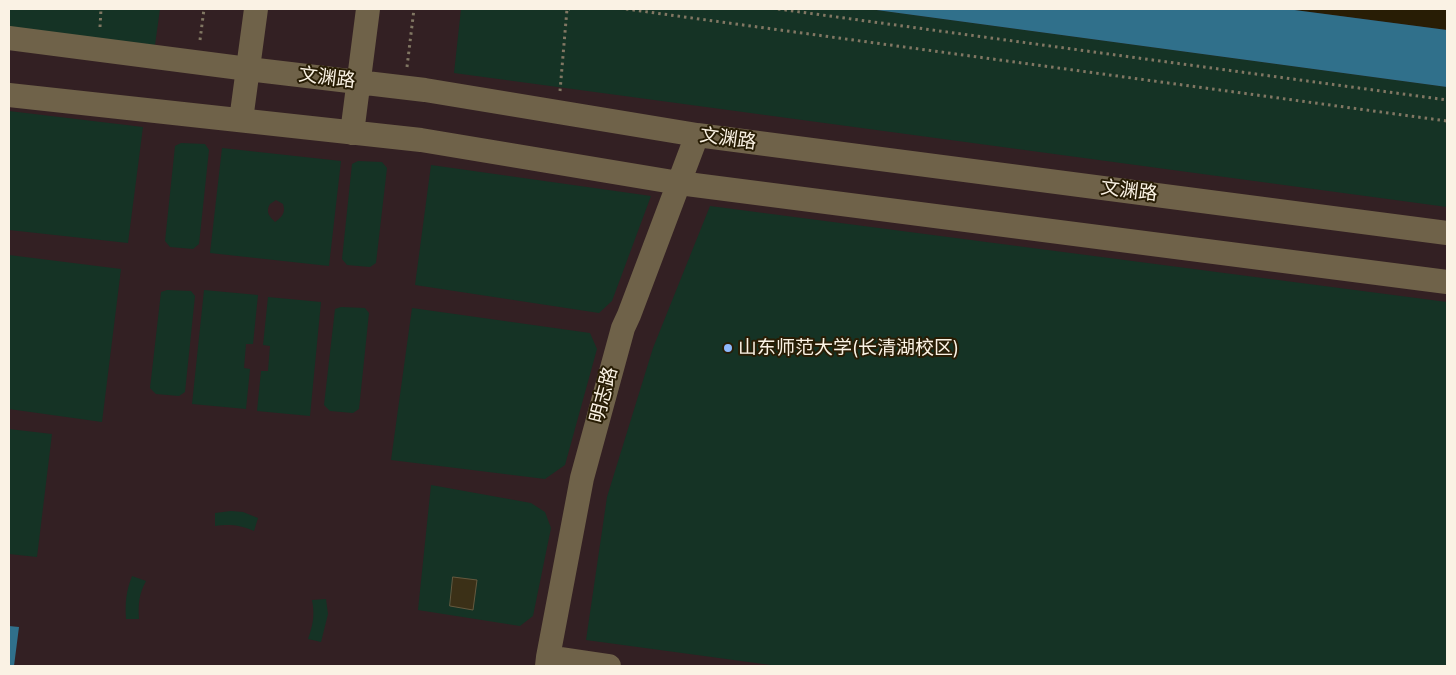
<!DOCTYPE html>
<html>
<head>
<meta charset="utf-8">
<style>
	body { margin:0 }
	#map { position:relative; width:1456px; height:675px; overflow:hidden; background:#281d05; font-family:Mulish,sans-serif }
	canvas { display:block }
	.frame { position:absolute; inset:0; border:10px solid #faf2e4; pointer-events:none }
</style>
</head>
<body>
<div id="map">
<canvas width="1456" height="675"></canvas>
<div class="frame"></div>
</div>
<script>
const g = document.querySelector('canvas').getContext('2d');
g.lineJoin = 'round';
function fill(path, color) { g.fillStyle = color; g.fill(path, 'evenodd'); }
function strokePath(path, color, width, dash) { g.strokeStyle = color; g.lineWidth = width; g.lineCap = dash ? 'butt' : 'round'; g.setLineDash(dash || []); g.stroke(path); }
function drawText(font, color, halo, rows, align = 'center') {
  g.font = font + ' Mulish,"Noto Sans SC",sans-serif'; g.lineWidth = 4; g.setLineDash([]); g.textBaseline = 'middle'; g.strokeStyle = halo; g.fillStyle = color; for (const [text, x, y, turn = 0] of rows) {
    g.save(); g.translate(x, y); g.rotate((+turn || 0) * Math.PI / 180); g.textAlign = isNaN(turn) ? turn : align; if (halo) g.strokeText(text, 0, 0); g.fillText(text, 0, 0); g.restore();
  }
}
const education = new Path2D(`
	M 9,9 L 1287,9 L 1447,30 L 1447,666 L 9,666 Z`);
const green = new Path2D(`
	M 9,9 L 160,9 L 155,45 L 9,28 Z
	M 461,9 L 869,9 L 1447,87 L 1447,207 L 454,73 Z
	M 9,111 L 143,127 L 128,243 L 9,230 Z
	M 181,143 L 205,144 L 209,150 L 199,244 L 193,249 L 170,247 L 165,241 L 175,146 Z
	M 222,148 L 341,161 L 329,266 L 210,253 ZM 276,200 L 283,204 C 286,213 282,217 275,222 C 270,217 265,212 270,204 Z
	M 358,161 L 382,162 L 387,168 L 376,263 L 370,267 L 347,265 L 342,259 L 352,164 Z
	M 431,165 L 651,196 L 612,301 L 599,313 L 415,285 Z
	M 710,206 L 1447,302 L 1447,666 L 778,666 L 586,640 L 607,497 L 653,348 Z
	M 9,255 L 121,269 L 102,422 L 9,409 Z
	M 167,290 L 191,291 L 195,296 L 185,392 L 179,396 L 156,394 L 150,388 L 161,292 Z
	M 204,290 L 258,295 L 253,344 L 246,344 L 244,368 L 250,369 L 246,409 L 192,404 Z
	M 268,297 L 321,302 L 310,416 L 257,411 L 261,371 L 268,371 L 270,346 L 263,345 Z
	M 341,307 L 365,308 L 369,313 L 359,409 L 353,413 L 330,411 L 324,405 L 335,309 Z
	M 412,308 L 590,333 L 597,349 L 565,465 L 545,479 L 391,460 Z
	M 9,429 L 52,434 L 37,557 L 9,554 Z
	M 431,485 L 531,503 L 545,512 L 551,528 L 533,616 L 520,626 L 418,610 Z
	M 231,511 L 243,512 L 258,518 L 254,531 C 240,525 230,524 215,526 L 215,513 Z
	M 132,576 L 146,581 C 139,594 138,604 139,619 L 126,619 C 125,602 126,592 132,576 Z
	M 326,599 L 328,614 L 321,642 L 308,639 C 313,625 315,615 312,600 Z`);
const water = new Path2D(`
	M 869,9 L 1287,9 L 1447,30 L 1447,87 Z
	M 9,626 L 19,627 L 14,666 L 9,666 Z`);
const building = new Path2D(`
	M 453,577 L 477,580 L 473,610 L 450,606 Z`);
const path = new Path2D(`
	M 626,9 L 1447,121
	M 778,9 L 1447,100
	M 100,27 L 101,9
	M 200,40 L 204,9
	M 407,67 L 414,9
	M 560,91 L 567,9 L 570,9`);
const minor = new Path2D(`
	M 9,38 L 248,69 L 425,90 L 697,135 L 1447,233
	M 9,95 L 421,140 L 679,183 L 1447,282
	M 241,120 L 256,9
	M 352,133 L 368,9
	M 548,657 L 609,666
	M 547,666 L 548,657 L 582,478 L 623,328 L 629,315 L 697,135`);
const markers = [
	[728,348,5,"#8eb9fc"]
];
const streetNames = [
	["文渊路",327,78,7],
	["文渊路",728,139,8],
	["文渊路",1129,191,7],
	["明志路",604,395,-75]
];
const poiNames = [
	["山东师范大学(长清湖校区)",738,348]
];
fill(education, '#332023');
fill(green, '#153325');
fill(water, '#30708b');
fill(building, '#3b3017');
strokePath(building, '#65593f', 1);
strokePath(path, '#817763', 3, [2.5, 4]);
strokePath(minor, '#6f6249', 24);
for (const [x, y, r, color] of markers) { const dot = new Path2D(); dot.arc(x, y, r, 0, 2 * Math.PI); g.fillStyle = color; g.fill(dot); strokePath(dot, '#281d05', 2); }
drawText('19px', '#faf2e4', '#281d05', streetNames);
drawText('19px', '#faf2e4', '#281d05', poiNames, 'left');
</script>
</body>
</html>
